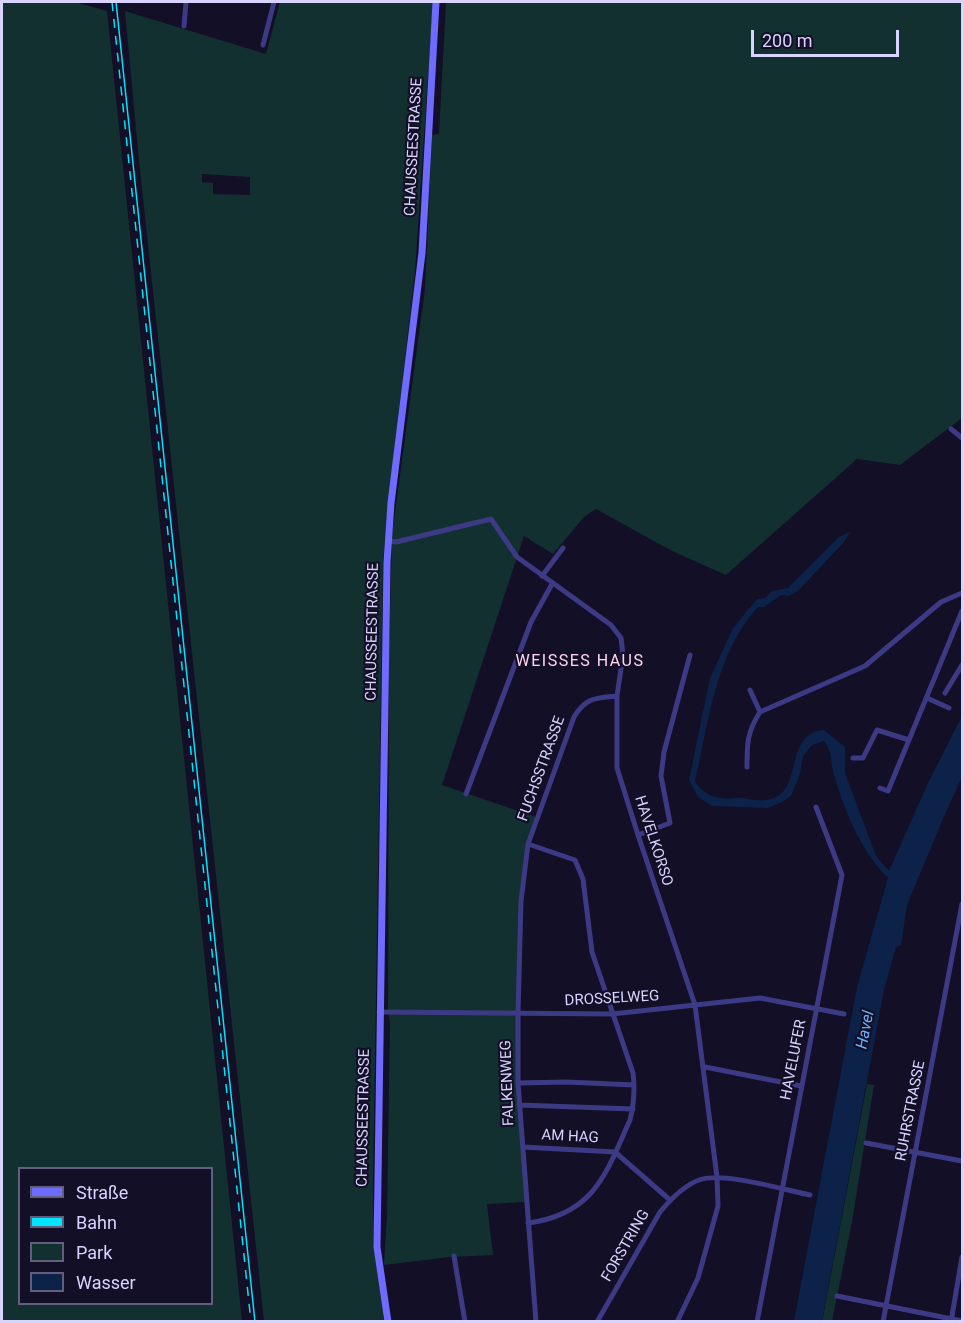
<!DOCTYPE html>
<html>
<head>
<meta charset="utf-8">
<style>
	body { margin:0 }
	#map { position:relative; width:964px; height:1323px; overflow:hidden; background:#130f26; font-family:Roboto,sans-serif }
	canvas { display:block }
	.frame { position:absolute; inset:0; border:3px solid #d9d4ff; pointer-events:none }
	.legend { position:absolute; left:18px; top:1167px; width:195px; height:138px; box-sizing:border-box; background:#130f26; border:2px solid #625e7d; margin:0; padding:8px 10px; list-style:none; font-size:18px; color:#d9d4ff }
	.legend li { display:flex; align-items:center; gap:12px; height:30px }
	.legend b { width:30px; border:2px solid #625e7d }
	.scale { position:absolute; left:751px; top:30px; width:148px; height:27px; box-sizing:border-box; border:3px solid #d9d4ff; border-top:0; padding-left:8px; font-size:18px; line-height:21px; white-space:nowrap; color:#d9d4ff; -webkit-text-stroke:4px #130f26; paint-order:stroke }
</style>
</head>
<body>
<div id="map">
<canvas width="964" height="1323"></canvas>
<div class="frame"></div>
<ul class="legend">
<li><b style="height:8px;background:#6f6bff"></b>Straße</li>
<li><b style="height:8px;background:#00e5ff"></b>Bahn</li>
<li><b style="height:16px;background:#12302f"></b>Park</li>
<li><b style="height:16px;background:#0c2248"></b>Wasser</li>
</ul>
<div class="scale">200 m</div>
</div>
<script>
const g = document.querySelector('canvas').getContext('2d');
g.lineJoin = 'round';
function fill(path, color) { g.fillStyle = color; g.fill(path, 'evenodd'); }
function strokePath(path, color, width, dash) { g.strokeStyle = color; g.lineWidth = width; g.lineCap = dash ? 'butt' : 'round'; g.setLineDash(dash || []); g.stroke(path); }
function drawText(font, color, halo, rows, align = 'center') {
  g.font = font + ' Roboto,sans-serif'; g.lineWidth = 4.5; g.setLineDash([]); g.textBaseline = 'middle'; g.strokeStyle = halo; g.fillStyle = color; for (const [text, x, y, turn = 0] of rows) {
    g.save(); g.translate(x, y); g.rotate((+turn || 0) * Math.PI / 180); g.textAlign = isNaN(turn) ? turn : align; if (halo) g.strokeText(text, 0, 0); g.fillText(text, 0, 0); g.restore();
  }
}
const green = new Path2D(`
	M 2,2 L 75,2 L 107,11 L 242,1321 L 2,1321 ZM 212,1168 L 212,1304 L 20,1304 L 20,1168 Z
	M 280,2 L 433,2 L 415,271 L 387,513 L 383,562 L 373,1181 L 374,1248 L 384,1321 L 264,1321 L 139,161 L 125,11 L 266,54 ZM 202,174 L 250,177 L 250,195 L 213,194 L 213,183 L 202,182 Z
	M 446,2 L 962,2 L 962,418 L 900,465 L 857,459 L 726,575 L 672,551 L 596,509 L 584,517 L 553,554 L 524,536 L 442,785 L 536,817 L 528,844 L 521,901 L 518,1083 L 527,1202 L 487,1204 L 493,1255 L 450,1257 L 384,1265 L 387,1215 L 390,1022 L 388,1010 L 389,652 L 392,535 L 425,289 L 432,135 L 439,134 Z
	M 867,1084 L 874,1085 L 852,1222 L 832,1321 L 822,1322 Z`);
const water = new Path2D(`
	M 850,532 L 844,542 L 798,591 L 789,596 L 781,595 L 764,607 L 758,607 C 715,654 709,721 695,781 C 703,796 718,800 735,798 C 749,797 761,804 776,797 C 801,786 786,732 824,730 L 845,747 L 845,773 L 876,856 L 889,871 L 928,783 L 962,716 L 962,777 L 945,814 L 907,905 L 901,945 L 896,947 L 884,990 L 822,1321 L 794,1321 L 857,987 L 888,878 C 860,850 844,810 833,771 C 830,758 833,753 824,741 L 812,745 L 803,756 L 800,774 L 791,796 L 782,802 L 768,808 L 712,806 L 698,797 L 689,780 L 710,678 L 733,628 L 757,599 L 765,598 L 772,591 L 788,588 L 839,537 Z`);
const street = new Path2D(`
	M 184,26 L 186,2
	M 263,45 L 274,2
	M 951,429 L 962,438
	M 388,541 L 396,542 L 491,519 L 517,557 L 611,625 L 621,638 L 623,655 L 617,696 L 617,768 L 638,835 L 695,1005 L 717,1177 L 718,1206 L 698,1278 L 677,1322
	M 542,576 L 563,548
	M 750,690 L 760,712
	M 945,693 L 962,665
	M 927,698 L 949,708
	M 853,758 L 863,758 L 877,730 L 909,740
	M 747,767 C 747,744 747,732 760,712 L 865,666 L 941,602 L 962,593
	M 880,788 L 888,791 L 962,611
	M 466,794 L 531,622 L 552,584
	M 638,835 L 670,823 L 661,776 L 664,752 L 690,655
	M 528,844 L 575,860 L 583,879 L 592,952 L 633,1073 C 635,1089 634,1104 630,1120 C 606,1173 595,1214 528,1223
	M 379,1012 L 612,1014 L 760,998 L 844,1014
	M 705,1067 L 801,1086
	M 518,1083 L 566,1082 L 634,1085
	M 519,1105 L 633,1109
	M 866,1143 L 962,1161
	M 523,1147 L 615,1152 L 670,1200
	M 454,1256 L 465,1322
	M 837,1296 L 962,1321
	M 536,1322 L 518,1083 L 518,1013 L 521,901 L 528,844 L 574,717 C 586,697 596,698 617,696
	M 597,1322 L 660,1212 C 670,1200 685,1185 699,1180 C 721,1171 785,1190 810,1195
	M 757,1322 L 842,875 L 816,807
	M 883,1322 L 962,904
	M 951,1322 L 962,1257`);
const secondary = new Path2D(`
	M 388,1322 L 377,1247 L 387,562 L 391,503 L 422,253 L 436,2`);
const tram = new Path2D(`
	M 116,2 L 255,1322`);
const rail = new Path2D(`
	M 112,2 L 251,1322`);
const streetNames = [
	["CHAUSSEESTRASSE",414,147,-87],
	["CHAUSSEESTRASSE",373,632,-89],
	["FUCHSSTRASSE",542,769,-70],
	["HAVELKORSO",653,841,72],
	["DROSSELWEG",612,999,-3],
	["HAVELUFER",794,1060,-79],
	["FALKENWEG",508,1083,-92],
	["RUHRSTRASSE",911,1111,-79],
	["CHAUSSEESTRASSE",364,1118,-89],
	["AM HAG",570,1137,3],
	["FORSTRING",626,1246,-60]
];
const neighbourhoodNames = [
	["WEISSES HAUS",580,662]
];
const waterNames = [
	["Havel",866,1030,-79]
];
fill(green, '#12302f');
fill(water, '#0c2248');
strokePath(street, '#3d3a85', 5);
strokePath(secondary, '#6f6bff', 7);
strokePath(tram, '#00e5ff', 1.5);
strokePath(rail, '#00e5ff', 1.5, [9, 8]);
drawText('15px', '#d9d4ff', '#130f26', streetNames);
g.letterSpacing = '1.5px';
drawText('16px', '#ffd6f0', '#130f26', neighbourhoodNames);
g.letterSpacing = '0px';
drawText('italic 16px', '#62b6ff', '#130f26', waterNames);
</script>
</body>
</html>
